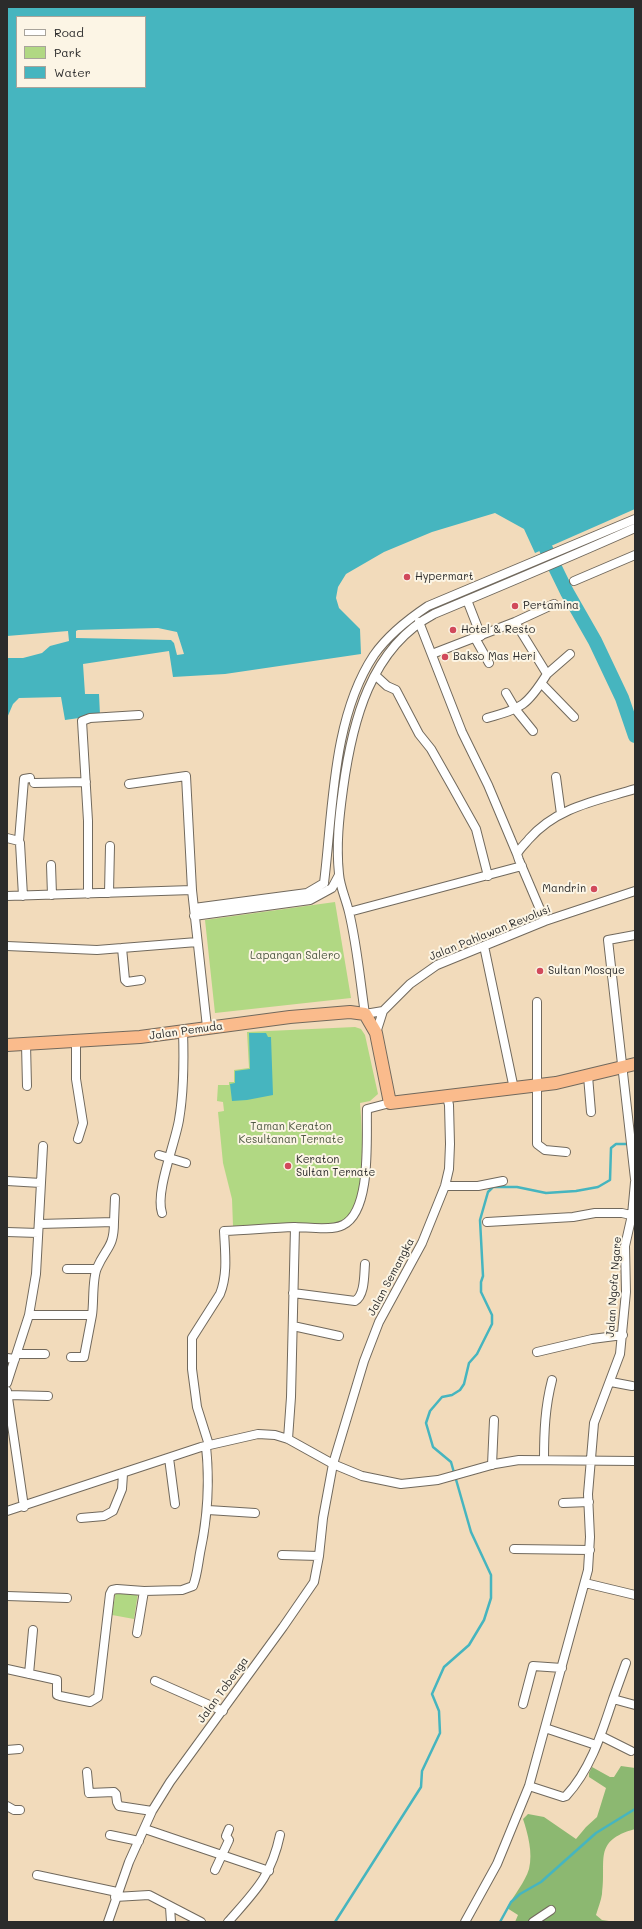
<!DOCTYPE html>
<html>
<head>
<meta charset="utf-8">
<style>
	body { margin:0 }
	#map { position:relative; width:642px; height:1929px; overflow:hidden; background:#f2dbbb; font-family:Mali,sans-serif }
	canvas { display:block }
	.frame { position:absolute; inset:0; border:8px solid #2b2b2b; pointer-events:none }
	.legend { position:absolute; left:16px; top:16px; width:130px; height:72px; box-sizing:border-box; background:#fcf5e5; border:1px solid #a8a49b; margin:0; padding:5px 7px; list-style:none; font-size:12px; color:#2b2b2b }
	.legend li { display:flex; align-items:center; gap:8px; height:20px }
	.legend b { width:20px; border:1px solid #a8a49b }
</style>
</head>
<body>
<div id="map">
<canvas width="642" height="1929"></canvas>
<div class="frame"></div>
<ul class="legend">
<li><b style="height:5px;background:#fff"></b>Road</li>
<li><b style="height:11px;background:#b1d883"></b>Park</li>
<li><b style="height:11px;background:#46b5bf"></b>Water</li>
</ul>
</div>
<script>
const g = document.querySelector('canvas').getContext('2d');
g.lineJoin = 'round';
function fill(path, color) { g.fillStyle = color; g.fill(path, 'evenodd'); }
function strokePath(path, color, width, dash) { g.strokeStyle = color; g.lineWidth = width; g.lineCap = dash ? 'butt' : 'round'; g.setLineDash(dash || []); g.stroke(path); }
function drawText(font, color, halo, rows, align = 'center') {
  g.font = font + ' Mali,sans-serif'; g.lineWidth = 4; g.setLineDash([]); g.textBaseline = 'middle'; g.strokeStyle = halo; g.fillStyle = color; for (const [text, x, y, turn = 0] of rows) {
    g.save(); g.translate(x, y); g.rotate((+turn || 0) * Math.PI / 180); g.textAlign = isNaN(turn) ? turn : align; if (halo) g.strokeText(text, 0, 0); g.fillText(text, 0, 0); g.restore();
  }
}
const green = new Path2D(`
	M 335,902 L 351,998 L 215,1013 L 205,920 Z
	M 355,1027 L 361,1029 L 365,1035 L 378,1094 L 370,1101 L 360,1103 C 362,1127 368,1212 341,1223 C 331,1227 317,1225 307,1225 C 283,1225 258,1225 233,1226 L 232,1199 L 223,1163 L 218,1112 L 224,1111 L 223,1102 L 217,1101 L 218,1085 L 229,1085 L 229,1082 L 234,1082 L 234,1070 L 249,1068 L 247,1032 Z
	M 116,1590 L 138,1593 L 134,1619 L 112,1615 Z`);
const forest = new Path2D(`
	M 621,1766 L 635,1768 L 635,1829 C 592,1841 607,1860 602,1894 C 601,1901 598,1908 596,1915 L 602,1920 L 616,1922 L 515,1922 L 518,1915 L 507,1908 C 514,1895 525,1882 529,1869 C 533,1853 528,1834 523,1819 L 528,1814 L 544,1817 L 576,1839 L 586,1827 L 597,1817 L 606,1788 L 589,1777 L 589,1773 L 592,1767 L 610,1777 L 614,1777 Z`);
const water = new Path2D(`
	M 7,7 L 635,7 L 635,509 L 535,553 L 524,529 L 495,513 L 432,532 L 384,552 L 346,574 L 338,587 L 336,598 L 339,608 L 360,629 L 361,654 L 225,674 L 173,677 L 169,651 L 83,664 L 85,694 L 99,694 L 100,715 L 65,720 L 61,697 L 19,698 L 13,704 L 7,718 ZM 17,17 L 145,17 L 145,87 L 17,87 Z
	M 249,1033 L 266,1033 L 268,1037 L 271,1037 L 273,1095 L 247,1100 L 232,1101 L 230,1084 L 235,1083 L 235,1071 L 250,1069 Z`);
const pier = new Path2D(`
	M 158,628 L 177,632 L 184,654 L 177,655 L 174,643 L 171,640 L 76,638 L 76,631 L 78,630 Z
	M 68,631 L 69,641 L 50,646 L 42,653 L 23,658 L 7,658 L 7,636 Z`);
const stream = new Path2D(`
	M 335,1922 L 421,1787 L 422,1771 L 440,1733 L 439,1711 L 432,1694 L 444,1667 L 469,1645 L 484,1620 L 491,1598 L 491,1575 L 471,1532 L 451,1462 L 433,1447 L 426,1423 L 430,1411 L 442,1397 L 452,1395 L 460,1390 L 464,1384 L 469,1363 L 477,1354 L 492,1324 L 492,1315 L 481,1292 L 481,1282 L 483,1276 L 480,1220 L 488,1192 L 493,1187 L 517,1187 L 546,1193 L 576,1191 L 598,1187 L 610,1180 L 611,1148 L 616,1144 L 629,1144
	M 500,1922 L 511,1902 L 520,1894 L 541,1882 L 596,1833 L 635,1809`);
const river = new Path2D(`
	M 546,549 L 567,592 L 595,641 L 622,698 L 635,736`);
const minor = new Path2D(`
	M 635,528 C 568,558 501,586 434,614 C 370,648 352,723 343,789 C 339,818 336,845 339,874 C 340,887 346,899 349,912 C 357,945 360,980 365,1014 L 383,1011 L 410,984 L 437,965 L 545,921 L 635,891
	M 574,581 L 635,555
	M 467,600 L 481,636
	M 419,622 L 462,732 L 488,785 L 517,854
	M 475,638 L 489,663
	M 432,654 L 515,622 L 554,604
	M 547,674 L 570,654
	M 375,675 L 387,686 L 396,690 L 419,734 L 431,749 L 452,786 L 476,829 L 488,876
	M 542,684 L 574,717
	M 506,693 L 516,710 L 533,731
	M 487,718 C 522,708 527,706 547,674 L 515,622
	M 556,777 L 561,814
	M 34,783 L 86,782
	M 129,784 L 186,776 L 192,890 L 207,1027
	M 7,838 L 19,841 L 20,843 L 23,896
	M 19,841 L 24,779 L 30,778
	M 51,865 L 52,895
	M 324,883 C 333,811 332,718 374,655 C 388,635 407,620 428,606 L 635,519
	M 109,893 L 110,846
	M 88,894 L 88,821 L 82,721 L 90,718 L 139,715
	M 7,896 L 192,890
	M 194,908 L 307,893 L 324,883
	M 349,912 L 522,866
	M 194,916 L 310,900 L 332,888 L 339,875
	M 545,921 L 519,860 L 517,854 C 520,848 525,844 529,839 C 557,807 596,801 635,789
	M 635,935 L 608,940 L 635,1179
	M 7,946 L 97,950 L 197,942
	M 484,946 L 514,1089
	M 122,948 L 125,980 L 127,982 L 141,980
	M 537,1002 L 537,1144 L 545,1150 L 566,1152
	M 376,1033 L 383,1011
	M 76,1041 L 76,1079 L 83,1123 L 78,1139
	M 26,1044 L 27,1086
	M 588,1076 L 591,1112
	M 159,1155 L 186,1163
	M 7,1181 L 41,1183
	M 445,1186 L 478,1186 L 503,1181
	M 162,1213 C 155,1192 175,1144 179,1120 C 184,1091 184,1061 183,1031
	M 114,1222 L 115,1198
	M 487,1222 L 573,1217 L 595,1213 L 622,1213 L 635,1216
	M 7,1232 L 38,1233
	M 67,1269 L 96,1269
	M 293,1293 L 355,1301 C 365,1295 364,1275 365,1264
	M 29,1315 L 92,1315 C 94,1302 92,1279 97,1268 C 106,1247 114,1248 114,1222 L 39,1224
	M 293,1326 L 339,1336
	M 537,1352 L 592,1339 L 623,1335
	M 17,1354 L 45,1354
	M 71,1357 L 84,1357 L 92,1315
	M 7,1358 L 15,1359
	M 611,1382 L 632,1386
	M 7,1383 L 29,1315 L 36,1274 L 43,1146
	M 7,1391 L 24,1507
	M 8,1395 L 48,1396
	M 288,1439 L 291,1397 L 295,1227
	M 209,1445 L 197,1407 L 192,1369 L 192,1338 L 220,1294 C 228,1274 225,1252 224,1231 C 247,1230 271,1228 294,1227 C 307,1227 332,1231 343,1225 C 372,1211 366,1137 367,1109 L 390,1103
	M 169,1458 L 175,1504
	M 544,1460 C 544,1432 545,1407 552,1380
	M 492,1465 L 494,1420
	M 563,1503 L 589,1502
	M 208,1510 L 255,1513
	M 7,1511 L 201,1447 L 258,1434 L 275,1435 L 288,1439 L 333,1464 L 362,1476 L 401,1484 L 438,1480 L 495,1464 L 519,1460 L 635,1461
	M 81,1518 L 104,1516 L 113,1511 L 122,1489 L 123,1474
	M 514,1549 L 590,1550
	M 282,1555 L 319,1556
	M 585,1583 L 635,1595
	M 7,1596 L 67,1598
	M 137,1633 L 144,1591 L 182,1590 L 193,1586 C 197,1576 198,1564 200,1553 C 208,1516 210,1484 206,1446
	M 7,1669 L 57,1680 L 57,1695 L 60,1696 L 90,1702 L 98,1697 L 110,1594 L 112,1590 L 117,1589 L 144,1591
	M 29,1674 L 33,1630
	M 155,1681 L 223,1711
	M 613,1699 L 626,1663
	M 523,1704 L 533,1666 L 562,1668
	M 545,1728 L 596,1745
	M 601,1736 L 631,1751
	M 7,1750 L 19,1749
	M 87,1772 L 89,1793 L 114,1792 L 116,1794 L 117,1802 L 119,1806 L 152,1811
	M 529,1786 L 563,1797 L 566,1796 C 591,1769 602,1732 613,1699 L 635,1705
	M 7,1806 L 14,1810 L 20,1810
	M 145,1829 L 269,1871
	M 110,1835 L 139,1841
	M 215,1870 L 229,1840 L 226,1836 L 229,1829
	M 37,1875 L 117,1892
	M 115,1897 L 149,1895 L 201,1922
	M 170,1907 L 171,1922
	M 108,1922 L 129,1862 L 152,1811 L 170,1782 L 283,1627 L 314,1582 L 319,1556 L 323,1518 L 333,1464 L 364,1361 L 379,1322 L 422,1243 L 445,1186 L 449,1169 L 450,1144 L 449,1105 L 447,1097
	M 228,1922 C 255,1891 271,1877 280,1835
	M 465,1922 L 497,1864 L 529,1786 L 588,1570 L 590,1537 L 588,1494 L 594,1423 L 620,1354 L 626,1292 L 625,1246 L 632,1215 L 635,1182
	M 533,1922 L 551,1910`);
const highway = new Path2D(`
	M 7,1045 L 140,1037 L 290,1017 L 350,1012 L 365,1014 L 376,1033 L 390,1103 L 556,1083 L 635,1064`);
const markers = [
	[407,577,4,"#d1495b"],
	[515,606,4,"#d1495b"],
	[453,630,4,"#d1495b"],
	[445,657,4,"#d1495b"],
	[594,889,4,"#d1495b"],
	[540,971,4,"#d1495b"],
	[288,1166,4,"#d1495b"]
];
const poiNames = [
	["Hypermart",415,577],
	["Pertamina",523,606],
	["Hotel & Resto",461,630],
	["Bakso Mas Heri",453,657],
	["Mandrin",586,889,"right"],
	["Sultan Mosque",548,971],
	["Keraton",296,1160],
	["Sultan Ternate",296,1173]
];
const streetNames = [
	["Jalan Pahlawan Revolusi",490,933,-22],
	["Jalan Pemuda",186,1031,-8],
	["Jalan Semangka",391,1277,-62],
	["Jalan Ngofa Ngare",614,1287,-86],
	["Jalan Tobenga",223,1690,-54]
];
const parkNames = [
	["Lapangan Salero",295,956],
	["Taman Keraton",291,1127],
	["Kesultanan Ternate",291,1140]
];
fill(green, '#b1d883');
fill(forest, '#8cb871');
fill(water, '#46b5bf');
fill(pier, '#f2dbbb');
strokePath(stream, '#46b5bf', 2.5);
strokePath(river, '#46b5bf', 14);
strokePath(minor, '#71695d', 10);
strokePath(highway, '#71695d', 14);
strokePath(minor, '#fff', 8);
strokePath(highway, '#fabb8c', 12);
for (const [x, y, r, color] of markers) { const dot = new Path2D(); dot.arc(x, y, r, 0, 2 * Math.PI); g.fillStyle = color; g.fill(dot); strokePath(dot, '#fcf5e5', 1.5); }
drawText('11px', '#2b2b2b', '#fcf5e5', poiNames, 'left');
drawText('11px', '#2b2b2b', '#fcf5e5', streetNames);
drawText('11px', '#4c5641', '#fcf5e5', parkNames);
</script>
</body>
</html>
